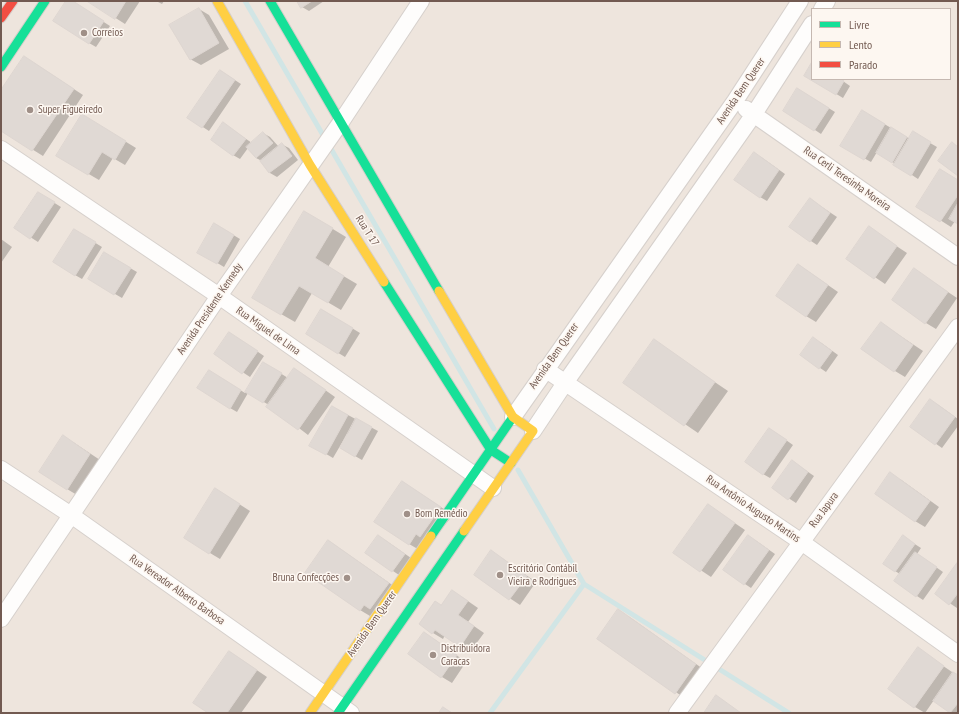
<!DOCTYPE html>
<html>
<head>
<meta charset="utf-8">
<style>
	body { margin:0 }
	#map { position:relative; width:959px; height:714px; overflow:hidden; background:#f6f3ee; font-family:"PT Sans Narrow",sans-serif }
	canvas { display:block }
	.frame { position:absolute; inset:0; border:2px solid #725a51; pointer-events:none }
	.legend { position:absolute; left:811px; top:8px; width:140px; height:72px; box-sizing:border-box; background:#fdf7f1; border:1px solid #c5b8b1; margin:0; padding:5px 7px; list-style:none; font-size:12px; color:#725a51 }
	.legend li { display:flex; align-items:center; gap:8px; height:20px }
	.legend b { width:20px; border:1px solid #c5b8b1 }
</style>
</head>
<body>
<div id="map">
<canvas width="959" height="714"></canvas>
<div class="frame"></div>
<ul class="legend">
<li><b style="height:5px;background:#16e098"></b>Livre</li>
<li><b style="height:5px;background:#ffcf43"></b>Lento</li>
<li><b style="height:5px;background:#f24e42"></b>Parado</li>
</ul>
</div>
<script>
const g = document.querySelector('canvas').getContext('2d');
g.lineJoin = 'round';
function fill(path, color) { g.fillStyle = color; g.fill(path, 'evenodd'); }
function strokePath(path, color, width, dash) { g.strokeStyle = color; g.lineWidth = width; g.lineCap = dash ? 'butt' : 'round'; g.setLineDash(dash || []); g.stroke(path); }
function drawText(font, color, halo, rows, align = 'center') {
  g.font = font + ' "PT Sans Narrow",sans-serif'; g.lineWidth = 3; g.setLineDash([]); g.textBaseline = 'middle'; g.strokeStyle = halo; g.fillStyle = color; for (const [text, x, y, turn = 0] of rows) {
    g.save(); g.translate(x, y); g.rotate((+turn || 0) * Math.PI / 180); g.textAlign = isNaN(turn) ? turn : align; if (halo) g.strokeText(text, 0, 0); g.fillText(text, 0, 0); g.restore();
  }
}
const residential = new Path2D(`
	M 1,1 L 958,1 L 958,713 L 1,713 ZM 812,9 L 950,9 L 950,79 L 812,79 Z`);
const shadow = new Path2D(`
	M 67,1 L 71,1 L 110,26 L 96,47 L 89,43 Z
	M 89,1 L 140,1 L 125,24 Z
	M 156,1 L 164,1 L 162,4 Z
	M 298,1 L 324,1 L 309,11 L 302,7 Z
	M 199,9 L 209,15 L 229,49 L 201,65 L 190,59 Z
	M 34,63 L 83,95 L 43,156 L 1,130 L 1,92 Z
	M 812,64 L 812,79 L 840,79 L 850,86 L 843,98 L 805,75 Z
	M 221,71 L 241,84 L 209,131 L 189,118 Z
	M 804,93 L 835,112 L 821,134 L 815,130 Z
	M 862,111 L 910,139 L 913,133 L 937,147 L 918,179 L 877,152 L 871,162 L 842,146 Z
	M 92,121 L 136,148 L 125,165 L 113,158 L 99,180 L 58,156 Z
	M 230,128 L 252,143 L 263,133 L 270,137 L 279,147 L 283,145 L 289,148 L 298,160 L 277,177 L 270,173 L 262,161 L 256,158 L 248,148 L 240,159 L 233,155 Z
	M 761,157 L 785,174 L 767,201 L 760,197 Z
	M 958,181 L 958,223 L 955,221 L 951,227 L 918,206 Z
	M 45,197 L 61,207 L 38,242 L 16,228 Z
	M 810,199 L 837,217 L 817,245 L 811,241 Z
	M 318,220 L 346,237 L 328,267 L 357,284 L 341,310 L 312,293 L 295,322 L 281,314 Z
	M 215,224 L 240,239 L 224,267 L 199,252 Z
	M 869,228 L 907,253 L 885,284 L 847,258 Z
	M 81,234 L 102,247 L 82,279 L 75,275 Z
	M 1,239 L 12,247 L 1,263 Z
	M 104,253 L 137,272 L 122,298 L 89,279 Z
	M 799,265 L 838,292 L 816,322 L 806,316 Z
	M 915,270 L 957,298 L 936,329 L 926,323 Z
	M 322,310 L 360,333 L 345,357 L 307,334 Z
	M 881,323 L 923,351 L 905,377 L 895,371 Z
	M 236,337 L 264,356 L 250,377 L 215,354 Z
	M 654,341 L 728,391 L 698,433 L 625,383 Z
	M 820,342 L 838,355 L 826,372 L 801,355 Z
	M 264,363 L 288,378 L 304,375 L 335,397 L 308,435 L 269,405 L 248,393 L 237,412 L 230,408 L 216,375 L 245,393 Z
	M 937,404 L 958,419 L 958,426 L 942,448 L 912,427 Z
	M 333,407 L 378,431 L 362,460 L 341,448 L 348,434 L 347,434 L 333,458 L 311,445 Z
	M 776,433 L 793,445 L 770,478 L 763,474 Z
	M 73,442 L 100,460 L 77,495 L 67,489 Z
	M 798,465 L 814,476 L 796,503 L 773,488 Z
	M 900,479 L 939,507 L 925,527 L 915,521 Z
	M 415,490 L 453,515 L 423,552 L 409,544 Z
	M 225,495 L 250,511 L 220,559 L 210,553 Z
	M 708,505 L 745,530 L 711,577 L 675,553 Z
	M 385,540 L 411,558 L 399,575 L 366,553 Z
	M 755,540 L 775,554 L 751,588 L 724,570 Z
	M 329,541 L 398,589 L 370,616 L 360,610 Z
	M 910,541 L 921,548 L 917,554 L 943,572 L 923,600 L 917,596 L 900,574 L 895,571 Z
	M 502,558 L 536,582 L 520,605 L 475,575 Z
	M 958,564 L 958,606 L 957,608 L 936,594 Z
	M 462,597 L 478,608 L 468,622 L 484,633 L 470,652 L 445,635 L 443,639 L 433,633 L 442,606 Z
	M 628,616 L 706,671 L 686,699 L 598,639 Z
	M 434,639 L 466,662 L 452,683 L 442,677 Z
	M 918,649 L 958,676 L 958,713 L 951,713 L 934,700 L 925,713 L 915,707 Z
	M 230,652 L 267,677 L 241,713 L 209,713 Z`);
const stream = new Path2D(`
	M 245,1 L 494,429
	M 518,470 L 584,584 L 789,713
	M 490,713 L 584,584`);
const building = new Path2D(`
	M 66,1 L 73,1 L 104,21 L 89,44 L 53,21 Z
	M 87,1 L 126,1 L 115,19 Z
	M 297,1 L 312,1 L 301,8 Z
	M 199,8 L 219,43 L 190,60 L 169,25 Z
	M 24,56 L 74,89 L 32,151 L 1,131 L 1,90 Z
	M 812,62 L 812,79 L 841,79 L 844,81 L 836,95 L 804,76 Z
	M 220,70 L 235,80 L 202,128 L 187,118 Z
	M 797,88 L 829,108 L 814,131 L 783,111 Z
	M 862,110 L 885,124 L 864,160 L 840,146 Z
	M 82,114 L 126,141 L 115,160 L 102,152 L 88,175 L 56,156 Z
	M 223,122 L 246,139 L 233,156 L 211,140 Z
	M 891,127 L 907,137 L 892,163 L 876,153 Z
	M 913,131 L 931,142 L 911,176 L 893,165 Z
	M 263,132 L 273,143 L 256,158 L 246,147 Z
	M 952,142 L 958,147 L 958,176 L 938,161 Z
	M 282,143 L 292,156 L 269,173 L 260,161 Z
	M 754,152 L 779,170 L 760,198 L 734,180 Z
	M 940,169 L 958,180 L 958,195 L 940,222 L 916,207 Z
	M 38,192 L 55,202 L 30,239 L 14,228 Z
	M 810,198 L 830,213 L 810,242 L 789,227 Z
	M 958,203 L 958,224 L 949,219 Z
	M 304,211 L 333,228 L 315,258 L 344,276 L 328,303 L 299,286 L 281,315 L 252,298 Z
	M 214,223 L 234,235 L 217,264 L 197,253 Z
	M 869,226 L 897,246 L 874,279 L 846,259 Z
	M 74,229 L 96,242 L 75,276 L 53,262 Z
	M 104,252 L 131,268 L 114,295 L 88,279 Z
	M 798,264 L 828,285 L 806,317 L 776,296 Z
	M 914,268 L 948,292 L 925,324 L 892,300 Z
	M 321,309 L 353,328 L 338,354 L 306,334 Z
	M 881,322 L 913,345 L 894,372 L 861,349 Z
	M 229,332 L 258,351 L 242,374 L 214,354 Z
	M 813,337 L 832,351 L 819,369 L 800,355 Z
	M 654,339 L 715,382 L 684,426 L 623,383 Z
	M 263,362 L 282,373 L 263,403 L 245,392 Z
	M 294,368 L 326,390 L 298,430 L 266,407 Z
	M 209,370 L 241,390 L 230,409 L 197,388 Z
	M 930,399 L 955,417 L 935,445 L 910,427 Z
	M 332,406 L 348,415 L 326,455 L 309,446 Z
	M 356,418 L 372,427 L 355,457 L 340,448 Z
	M 769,428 L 787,440 L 763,475 L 745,462 Z
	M 63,435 L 90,454 L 67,490 L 39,472 Z
	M 792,460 L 808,472 L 788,500 L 772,488 Z
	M 890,472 L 930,501 L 915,522 L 875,494 Z
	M 402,481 L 441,507 L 420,537 L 416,534 L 409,545 L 374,522 Z
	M 215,488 L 240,504 L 209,554 L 184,538 Z
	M 708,504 L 735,523 L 700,572 L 673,553 Z
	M 378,535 L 405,554 L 392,572 L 365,553 Z
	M 748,535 L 769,550 L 744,585 L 723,570 Z
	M 903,535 L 915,544 L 895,572 L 883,564 Z
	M 328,540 L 389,583 L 370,609 L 364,605 L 360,611 L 305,573 Z
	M 491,550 L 527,576 L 509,600 L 474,575 Z
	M 915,552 L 937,567 L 916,597 L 894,581 Z
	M 957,563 L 958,593 L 949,605 L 935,594 Z
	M 452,590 L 468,601 L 458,615 L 474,626 L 460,647 L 435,630 L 432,634 L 419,624 L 435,601 L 441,605 Z
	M 618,609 L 696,664 L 675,694 L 597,639 Z
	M 424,632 L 457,655 L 441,678 L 408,654 Z
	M 918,647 L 944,666 L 914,708 L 888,689 Z
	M 229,651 L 257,670 L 227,713 L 208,713 L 193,703 Z
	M 953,672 L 958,675 L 958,703 L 950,713 L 933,701 Z
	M 716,695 L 741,713 L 704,713 Z
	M 443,707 L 452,713 L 439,713 Z`);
const street = new Path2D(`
	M 822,9 L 827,1
	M 746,109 L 958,257
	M 1,149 L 219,296 L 493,488
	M 545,369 L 800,541 L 958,654
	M 513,417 L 735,101 L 800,1
	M 533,431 L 565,383 L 754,114 L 812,24
	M 1,469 L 71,515 L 351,713
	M 1,619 L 219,296 L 341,122 L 421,1
	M 677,713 L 958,327`);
const fast = new Path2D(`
	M 270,1 L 439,291
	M 1,67 L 45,1
	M 384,282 L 491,450 L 511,463
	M 431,536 L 513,417
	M 338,713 L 464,531`);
const slow = new Path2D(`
	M 217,1 L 310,165 L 384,282
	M 439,291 L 513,417 L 533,431 L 464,531
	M 310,713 L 431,536`);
const jam = new Path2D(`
	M 1,18 L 13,1`);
const markers = [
	[84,33,4,"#a09088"],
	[30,110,4,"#a09088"],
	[407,514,4,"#a09088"],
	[500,575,4,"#a09088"],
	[347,578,4,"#a09088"],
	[433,655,4,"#a09088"]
];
const poiNames = [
	["Correios",92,33],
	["Super Figueiredo",38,110],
	["Bom Remédio",415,514],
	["Escritório Contábil",508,569],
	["Vieira e Rodrigues",508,582],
	["Bruna Confecções",339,578,"right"],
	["Distribuidora",441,649],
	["Caracas",441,662]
];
const streetNames = [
	["Avenida Bem Querer",741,91,-56],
	["Rua Cerli Teresinha Moreira",847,179,35],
	["Rua T 17",367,231,58],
	["Avenida Presidente Kennedy",210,309,-56],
	["Rua Miguel de Lima",268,331,35],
	["Avenida Bem Querer",554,356,-55],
	["Rua Antônio Augusto Martins",753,509,34],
	["Rua Japura",824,510,-54],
	["Rua Vereador Alberto Barbosa",177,590,35],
	["Avenida Bem Querer",372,624,-55]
];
fill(residential, '#eee5dd');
fill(shadow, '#0003');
strokePath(stream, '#d1e5e5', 5);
fill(building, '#e0d9d4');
strokePath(building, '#ded6d1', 1);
strokePath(street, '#d6d0cc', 18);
strokePath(fast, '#d6cfca', 11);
strokePath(slow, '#d6cfca', 11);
strokePath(jam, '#d6cfca', 11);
strokePath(street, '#fefdfc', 16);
strokePath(fast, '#16e098', 9);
strokePath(slow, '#ffcf43', 9);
strokePath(jam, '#f24e42', 9);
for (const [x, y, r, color] of markers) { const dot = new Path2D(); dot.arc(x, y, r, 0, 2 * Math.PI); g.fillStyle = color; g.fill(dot); strokePath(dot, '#fdf7f1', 1.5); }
drawText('11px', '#725a51', '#fdf7f1', poiNames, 'left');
drawText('11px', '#725a51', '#fdf7f1', streetNames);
</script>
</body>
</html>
